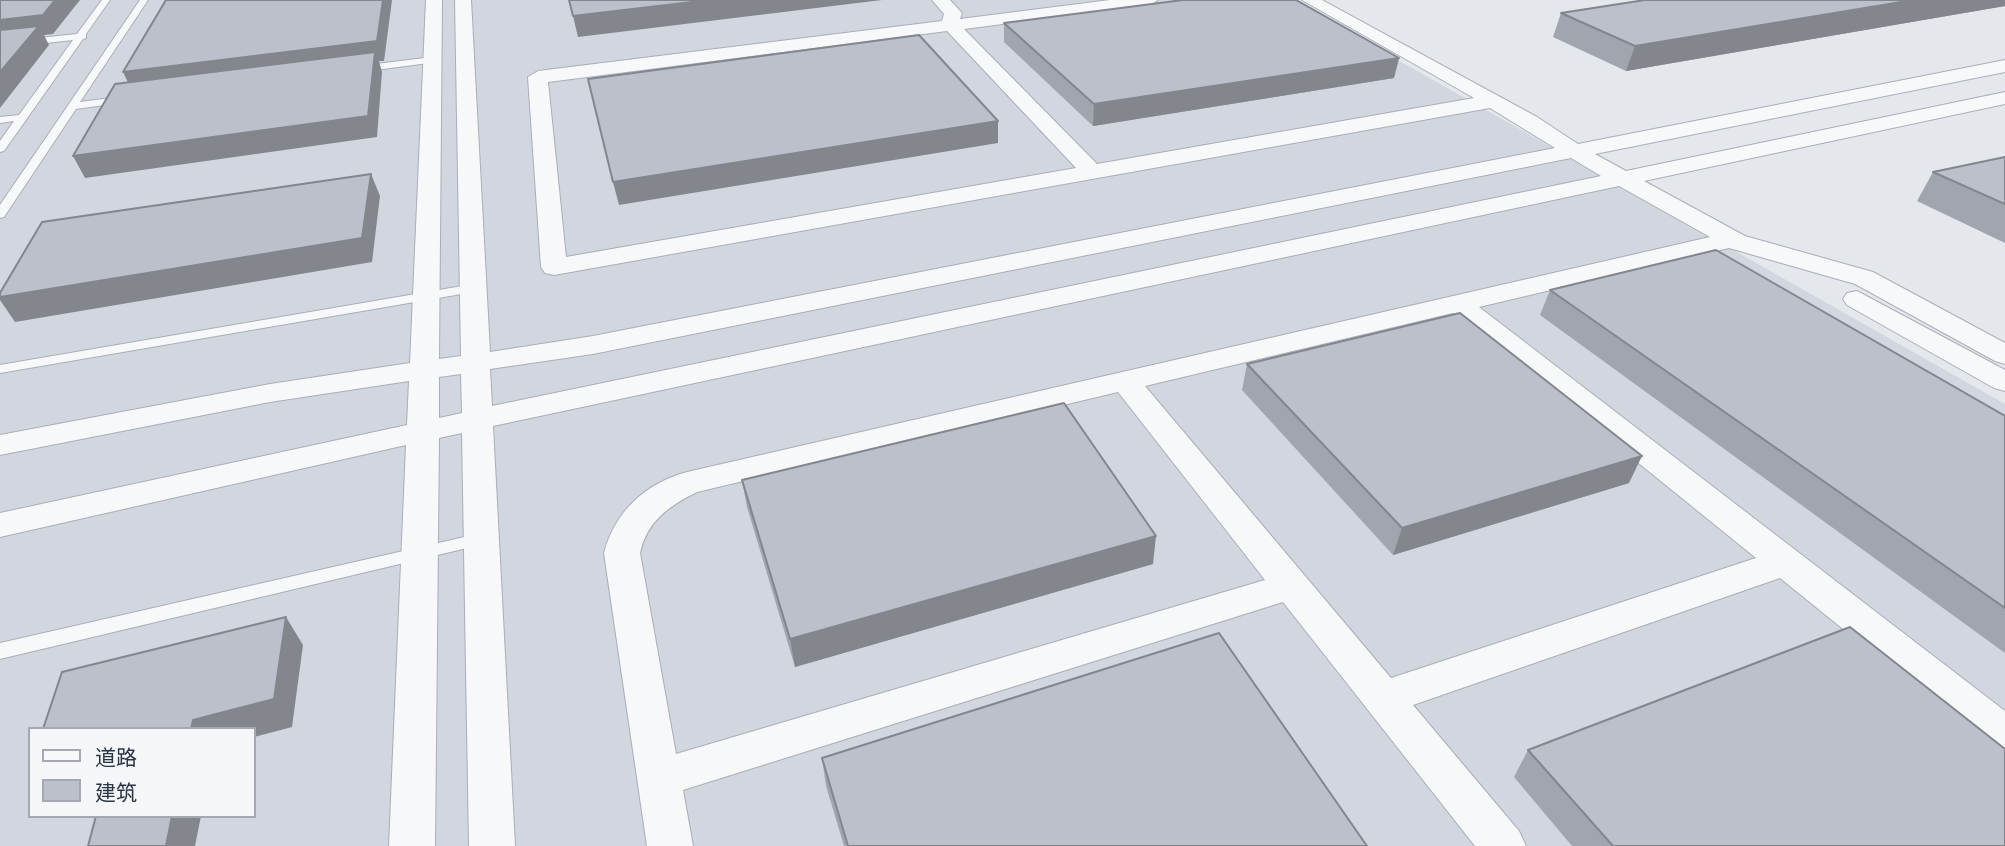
<!DOCTYPE html>
<html>
<head>
<meta charset="utf-8">
<style>
	body { margin:0 }
	#map { position:relative; width:2005px; height:846px; overflow:hidden; background:#e4e7ec; font-family:"Roboto Condensed","Noto Sans SC",sans-serif }
	canvas { display:block }
	.legend { position:absolute; left:28px; top:727px; width:228px; height:91px; box-sizing:border-box; background:#f4f6f9; border:2px solid #a4a8b1; margin:0; padding:9px 12px; list-style:none; font-size:21px; color:#2b3445 }
	.legend li { display:flex; align-items:center; gap:14px; height:35px }
	.legend b { width:35px; border:2px solid #a4a8b1 }
</style>
</head>
<body>
<div id="map">
<canvas width="2005" height="846"></canvas>
<ul class="legend">
<li><b style="height:9px;background:#f7f8fa"></b>道路</li>
<li><b style="height:19px;background:#bbc0ca"></b>建筑</li>
</ul>
</div>
<script>
const g = document.querySelector('canvas').getContext('2d');
g.lineJoin = 'round';
function fill(path, color) { g.fillStyle = color; g.fill(path, 'evenodd'); }
function strokePath(path, color, width, dash) { g.strokeStyle = color; g.lineWidth = width; g.lineCap = dash ? 'butt' : 'round'; g.setLineDash(dash || []); g.stroke(path); }
const built = new Path2D(`
	M 0,0 L 1292,0 L 2005,404 L 2005,846 L 0,846 ZM 30,729 L 254,729 L 254,816 L 30,816 Z`);
const service = new Path2D(`
	M 102,0 L 110,0 L 86,34 L 86,38 L 83,39 L 4,151 L 0,152 L 0,141 L 14,121 L 0,123 L 0,117 L 19,115 L 73,40 L 0,48 L 0,42 L 77,34 Z
	M 140,0 L 148,0 L 80,102 L 126,96 L 131,99 L 126,102 L 76,109 L 4,217 L 0,218 L 0,205 Z
	M 433,57 L 436,58 L 436,62 L 360,72 L 355,69 L 360,66 Z
	M 474,284 L 479,285 L 479,291 L 0,373 L 0,365 Z
	M 482,533 L 488,535 L 491,539 L 488,543 L 0,659 L 0,643 Z`);
const minor = new Path2D(`
	M 426,0 L 442,0 L 439,359 L 461,356 L 455,0 L 471,0 L 490,352 L 593,336 L 1555,148 L 1490,108 L 554,275 L 545,273 L 541,267 L 528,77 L 538,71 L 942,21 L 944,14 L 932,0 L 950,0 L 962,13 L 960,19 L 1110,0 L 1158,0 L 1150,5 L 964,29 L 1097,164 L 1474,98 L 1302,0 L 1322,0 L 1537,117 L 1578,144 L 2005,60 L 2005,72 L 1595,154 L 1626,171 L 2005,92 L 2005,104 L 1644,181 L 1745,236 L 1873,272 L 2005,343 L 2005,364 L 1995,361 L 1855,284 L 1729,248 L 1479,307 L 2005,711 L 2005,753 L 1990,748 L 1780,578 L 1413,705 L 1519,831 L 1526,846 L 1475,846 L 1283,602 L 683,790 L 693,846 L 647,846 L 604,553 C 615,511 646,483 687,472 L 1710,237 L 1619,186 L 493,426 L 515,846 L 469,846 L 462,433 L 439,438 L 435,846 L 389,846 L 406,445 L 0,537 L 0,513 L 407,425 L 409,381 L 270,402 L 0,455 L 0,435 L 270,384 L 410,363 ZM 947,31 L 1076,168 L 566,257 L 548,82 ZM 1571,158 L 1601,176 L 492,406 L 490,369 L 593,354 ZM 1453,313 L 1756,558 L 1391,678 L 1145,386 ZM 461,374 L 462,413 L 439,418 L 439,377 ZM 1118,392 L 1265,580 L 676,754 L 640,553 C 647,521 669,506 697,492 Z
	M 1857,291 L 2005,370 L 2005,391 L 1994,388 L 1847,305 L 1843,299 L 1847,293 Z`);
const wall = new Path2D(`
	M 2005,0 L 2005,6 L 1626,71 L 1553,37 L 1561,13 Z
	M 1004,23 L 1399,58 L 1394,78 L 1093,126 L 1004,42 Z
	M 2005,157 L 2005,243 L 1917,201 L 1933,172 Z
	M 1550,290 L 2005,416 L 2005,653 L 1540,315 Z
	M 1247,364 L 1629,483 L 1393,555 L 1242,390 Z
	M 742,480 L 1153,564 L 795,667 L 747,507 Z
	M 1528,750 L 2005,846 L 1572,846 L 1514,777 Z
	M 822,758 L 1367,846 L 844,846 L 826,786 Z`);
const shadedWall = new Path2D(`
	M 55,0 L 80,0 L 53,34 L 44,35 L 49,45 L 0,108 L 0,20 Z
	M 383,0 L 392,0 L 384,61 L 379,61 L 382,72 L 377,137 L 85,178 L 73,156 L 133,93 L 123,72 Z
	M 709,0 L 882,0 L 578,37 L 573,16 Z
	M 1913,0 L 2005,0 L 2005,6 L 1626,71 L 1635,46 Z
	M 1399,58 L 1394,78 L 1093,126 L 1094,104 Z
	M 998,121 L 998,143 L 619,205 L 613,182 Z
	M 371,174 L 380,196 L 372,262 L 15,322 L 0,300 L 0,297 Z
	M 1642,456 L 1629,483 L 1393,555 L 1402,528 Z
	M 1156,536 L 1153,564 L 795,667 L 790,639 Z
	M 286,617 L 303,645 L 292,727 L 254,737 L 254,729 L 191,729 L 193,720 Z
	M 172,816 L 201,816 L 195,846 L 166,846 Z`);
const building = new Path2D(`
	M 0,0 L 55,0 L 43,15 L 0,20 Z
	M 166,0 L 383,0 L 377,41 L 123,72 Z
	M 569,0 L 709,0 L 573,16 Z
	M 1183,0 L 1296,0 L 1399,58 L 1094,104 L 1004,23 Z
	M 1645,0 L 1913,0 L 1635,46 L 1561,13 Z
	M 39,26 L 0,72 L 0,30 Z
	M 919,35 L 998,121 L 613,182 L 588,79 Z
	M 375,52 L 368,116 L 73,156 L 115,84 Z
	M 2005,157 L 2005,204 L 1933,172 Z
	M 371,174 L 362,238 L 0,297 L 0,293 L 42,222 Z
	M 1716,250 L 2005,416 L 2005,608 L 1550,290 Z
	M 1460,313 L 1642,456 L 1402,528 L 1247,364 Z
	M 1064,403 L 1156,536 L 790,639 L 742,480 Z
	M 286,617 L 274,699 L 193,720 L 191,729 L 43,729 L 62,672 Z
	M 1850,627 L 2005,749 L 2005,846 L 1613,846 L 1528,750 Z
	M 1219,633 L 1367,846 L 848,846 L 822,758 Z
	M 96,816 L 172,816 L 166,846 L 88,846 Z`);
fill(built, '#d2d6de');
strokePath(service, '#a9aeb7', 2);
strokePath(minor, '#a9aeb7', 2);
fill(service, '#f7f8fa');
fill(minor, '#f7f8fa');
fill(wall, '#a1a5ae');
fill(shadedWall, '#83868d');
fill(building, '#bbc0ca');
strokePath(building, '#83868d', 2);
</script>
</body>
</html>
